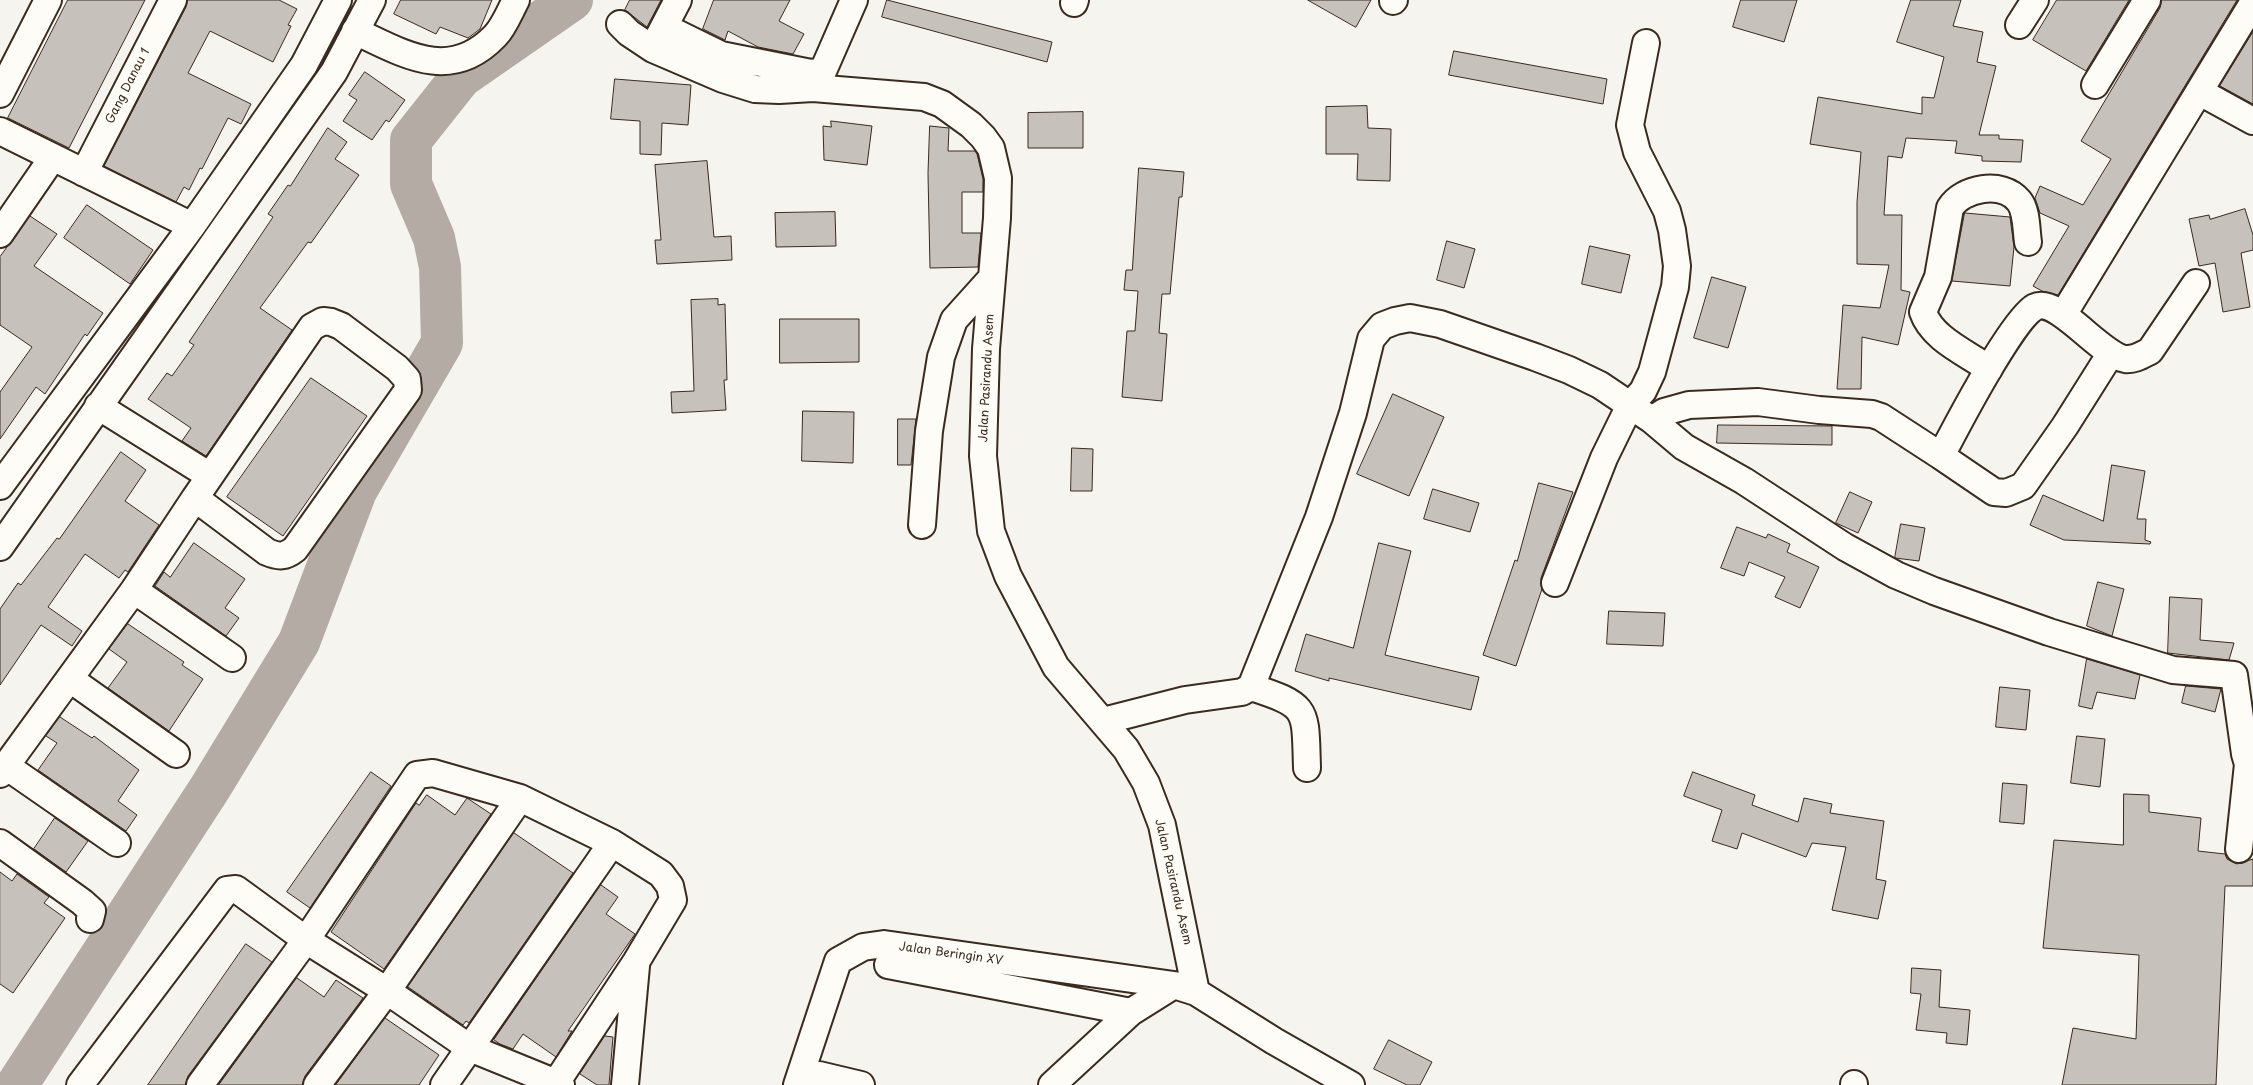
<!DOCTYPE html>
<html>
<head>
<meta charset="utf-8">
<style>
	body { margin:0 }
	canvas { display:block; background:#f5f4ee }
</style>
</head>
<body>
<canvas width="2253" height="1085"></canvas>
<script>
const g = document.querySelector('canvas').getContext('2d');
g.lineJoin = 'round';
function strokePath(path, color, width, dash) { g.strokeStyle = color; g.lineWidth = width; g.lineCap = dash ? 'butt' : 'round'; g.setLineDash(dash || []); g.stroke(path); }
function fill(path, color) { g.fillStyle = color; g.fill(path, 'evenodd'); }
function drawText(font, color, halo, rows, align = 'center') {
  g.font = font + ' "Playpen Sans",sans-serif'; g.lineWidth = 5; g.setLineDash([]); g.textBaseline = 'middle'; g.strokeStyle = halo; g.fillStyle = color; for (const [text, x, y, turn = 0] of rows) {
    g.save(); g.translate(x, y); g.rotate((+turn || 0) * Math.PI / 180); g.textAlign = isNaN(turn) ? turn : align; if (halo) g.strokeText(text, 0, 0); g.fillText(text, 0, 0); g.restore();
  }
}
const river = new Path2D(`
	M 17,1085 L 210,788 L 299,642 L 356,491 L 442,343 L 440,267 L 434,238 L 411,184 L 411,140 L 461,77 L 572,0`);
const building = new Path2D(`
	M 68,0 L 145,0 L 69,148 L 8,118 Z
	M 188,0 L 279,0 L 297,9 L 288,25 L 291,26 L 273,62 L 210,31 L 188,73 L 251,104 L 241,124 L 228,118 L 202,169 L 200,168 L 189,190 L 184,187 L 176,202 L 104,166 L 186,7 Z
	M 401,0 L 492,0 L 480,29 L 468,38 L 440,27 L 436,34 L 394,14 Z
	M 630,0 L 661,0 L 647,27 L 625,10 Z
	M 714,0 L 790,0 L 779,21 L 804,34 L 793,54 L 758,47 L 728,31 L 725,40 L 703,29 Z
	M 887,0 L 1052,42 L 1047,62 L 882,17 Z
	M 1308,0 L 1371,0 L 1356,27 Z
	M 1741,0 L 1797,0 L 1784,42 L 1733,27 Z
	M 1911,0 L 1961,0 L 1953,26 L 1983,32 L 1977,62 L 1996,66 L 1979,135 L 1999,135 L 1999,139 L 2023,140 L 2021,162 L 1982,161 L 1982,156 L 1955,153 L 1957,141 L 1906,138 L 1902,158 L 1888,156 L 1884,215 L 1902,215 L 1901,290 L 1910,292 L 1898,345 L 1862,337 L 1861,389 L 1837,389 L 1843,305 L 1880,308 L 1889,265 L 1857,264 L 1857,202 L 1861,152 L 1810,144 L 1818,97 L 1922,114 L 1922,97 L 1934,98 L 1944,57 L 1897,42 Z
	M 2057,0 L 2129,0 L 2086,71 L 2033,40 Z
	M 2162,0 L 2237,0 L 2058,295 L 2042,291 L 2033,286 L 2069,226 L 2040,213 L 2035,198 L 2040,186 L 2083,205 L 2111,159 L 2081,141 L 2160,8 Z
	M 2253,32 L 2253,104 L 2220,86 Z
	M 1454,51 L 1607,79 L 1603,104 L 1449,75 Z
	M 365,72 L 405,100 L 389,122 L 386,120 L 372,140 L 343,121 L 357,100 L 349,95 Z
	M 615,79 L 691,85 L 688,125 L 662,123 L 661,155 L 640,154 L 640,121 L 611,119 Z
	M 1367,106 L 1368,128 L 1391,129 L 1390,181 L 1357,180 L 1358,154 L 1326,154 L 1326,107 Z
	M 1083,112 L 1083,148 L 1028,148 L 1028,113 Z
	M 831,121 L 872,126 L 867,165 L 824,160 L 823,126 L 831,127 Z
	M 930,126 L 949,128 L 948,151 L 975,151 L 977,154 L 983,179 L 983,192 L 962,192 L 962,233 L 981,233 L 978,267 L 930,268 L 928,174 Z
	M 328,128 L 347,142 L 335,159 L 359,175 L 311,243 L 308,242 L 260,308 L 292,330 L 206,456 L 182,441 L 191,428 L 148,399 L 167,373 L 172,376 L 194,345 L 189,342 L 273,217 L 268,214 L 288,185 L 290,186 Z
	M 707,161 L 714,237 L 731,236 L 732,260 L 657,264 L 655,240 L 661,240 L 655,165 Z
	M 1139,168 L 1184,172 L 1182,197 L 1179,197 L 1170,294 L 1162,294 L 1159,333 L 1167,334 L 1162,401 L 1122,397 L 1127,331 L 1135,331 L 1138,291 L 1124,290 L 1126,270 L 1132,270 Z
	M 87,205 L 153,250 L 130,284 L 64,238 Z
	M 2245,209 L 2253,235 L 2253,250 L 2241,253 L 2250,307 L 2223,312 L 2215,263 L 2199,266 L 2189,219 L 2209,215 L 2210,219 Z
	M 835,212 L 836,246 L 776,247 L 775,213 Z
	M 1965,213 L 2010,217 L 2014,247 L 2010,286 L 1952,281 Z
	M 30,216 L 57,234 L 34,266 L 103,313 L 87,336 L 85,334 L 45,394 L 36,387 L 0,439 L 0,392 L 32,347 L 0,325 L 0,257 Z
	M 1447,241 L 1475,249 L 1464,288 L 1437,280 Z
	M 1590,246 L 1630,255 L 1621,293 L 1582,284 Z
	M 1712,277 L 1746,287 L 1728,348 L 1694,338 Z
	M 718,299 L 718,305 L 725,304 L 727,380 L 724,380 L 726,410 L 672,413 L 671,392 L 694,391 L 691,300 Z
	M 780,319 L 859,319 L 859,362 L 780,363 Z
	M 311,378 L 367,416 L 283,536 L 227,497 Z
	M 1393,394 L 1444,417 L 1409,496 L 1357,474 Z
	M 803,411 L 854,412 L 853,463 L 802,461 Z
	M 898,419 L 916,419 L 911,465 L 898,465 Z
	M 1718,425 L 1832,426 L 1832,445 L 1717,443 Z
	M 1072,448 L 1093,449 L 1092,491 L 1071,491 Z
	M 121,452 L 146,470 L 125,501 L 159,525 L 128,572 L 125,570 L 119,578 L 85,554 L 48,607 L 82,631 L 72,646 L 41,625 L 0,685 L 0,609 L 18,583 L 21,585 L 57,538 L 59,539 Z
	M 2112,465 L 2145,471 L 2137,519 L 2146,519 L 2145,540 L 2151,542 L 2150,544 L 2064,540 L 2030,525 L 2043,495 L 2103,521 Z
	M 1539,483 L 1573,492 L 1541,578 L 1542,589 L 1516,666 L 1483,655 L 1515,560 L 1517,561 Z
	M 1433,489 L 1479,503 L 1470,532 L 1424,519 Z
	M 1850,492 L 1872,502 L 1858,533 L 1836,523 Z
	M 1901,524 L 1925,528 L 1919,561 L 1895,558 Z
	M 1737,527 L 1766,538 L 1768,534 L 1790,544 L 1787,552 L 1819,567 L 1800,608 L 1775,597 L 1785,577 L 1749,562 L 1744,576 L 1721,568 Z
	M 194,543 L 245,579 L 225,608 L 239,618 L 226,636 L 155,586 L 164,572 L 170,577 Z
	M 1379,543 L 1411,551 L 1385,655 L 1479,677 L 1471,710 L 1329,678 L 1329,681 L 1295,671 L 1306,634 L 1353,648 Z
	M 2098,582 L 2124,589 L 2112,636 L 2087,626 Z
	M 2170,597 L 2202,599 L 2200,640 L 2234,643 L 2229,660 L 2168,653 Z
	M 1609,611 L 1665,613 L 1663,646 L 1607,644 Z
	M 128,624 L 184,662 L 182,665 L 203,679 L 169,731 L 108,688 L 127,662 L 109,649 Z
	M 2087,659 L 2140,675 L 2135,699 L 2097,692 L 2092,709 L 2079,706 Z
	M 2186,686 L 2221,689 L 2215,712 L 2182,703 Z
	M 2000,687 L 2030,690 L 2026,730 L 1996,727 Z
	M 60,717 L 92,738 L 94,736 L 139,770 L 118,801 L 137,815 L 126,831 L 38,770 L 57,743 L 46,736 Z
	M 2077,736 L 2105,739 L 2100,787 L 2071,783 Z
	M 371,772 L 391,786 L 310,908 L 287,892 Z
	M 1693,772 L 1755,795 L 1752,805 L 1798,822 L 1804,798 L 1832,804 L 1830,813 L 1884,821 L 1876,879 L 1886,881 L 1878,919 L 1832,910 L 1846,847 L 1812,843 L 1806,857 L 1742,833 L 1737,849 L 1712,841 L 1722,810 L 1684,796 Z
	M 2003,783 L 2027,785 L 2024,824 L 2000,822 Z
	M 2124,794 L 2149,795 L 2149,812 L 2201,818 L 2198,851 L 2225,854 L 2227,859 L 2237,864 L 2253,859 L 2253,886 L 2225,886 L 2216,1085 L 2062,1085 L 2073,1028 L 2136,1039 L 2139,955 L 2043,948 L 2054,840 L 2123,845 Z
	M 427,795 L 455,815 L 467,798 L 491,814 L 384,969 L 331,932 L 416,803 L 419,805 Z
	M 55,818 L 88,841 L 66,872 L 34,849 Z
	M 514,833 L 573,873 L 469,1023 L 466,1021 L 463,1025 L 408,987 Z
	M 0,872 L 12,881 L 17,874 L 49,897 L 44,903 L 65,918 L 13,993 L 0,984 Z
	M 601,885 L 618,897 L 606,914 L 635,934 L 568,1031 L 572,1031 L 556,1057 L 523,1034 L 513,1049 L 500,1044 L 494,1040 Z
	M 246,944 L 272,962 L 188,1076 L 185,1085 L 148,1085 Z
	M 1912,968 L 1941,970 L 1939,1007 L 1970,1010 L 1967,1045 L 1946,1043 L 1947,1033 L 1916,1030 L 1921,994 L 1911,993 Z
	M 297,978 L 324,997 L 336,980 L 363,998 L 305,1076 L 302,1085 L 219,1085 Z
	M 385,1018 L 439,1055 L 419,1085 L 336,1085 Z
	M 605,1036 L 613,1037 L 609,1085 L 597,1085 L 580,1074 Z
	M 1389,1040 L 1432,1062 L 1420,1085 L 1407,1085 L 1374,1069 Z`);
const minor = new Path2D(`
	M 1393,1 L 1394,0
	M 1074,3 L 1075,0
	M 620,24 L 629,33 L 653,49 L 723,79 L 755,89 L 779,90 L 813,88 L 924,97 L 942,104 L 971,125 L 983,137 L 991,148 L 998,178 L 997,218 L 986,349 L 983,456 L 991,531 L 1008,576 L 1056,667 L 1126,749 L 1146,783 L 1162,825 L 1196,992
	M 2019,25 L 2035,0
	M 664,27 L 721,55 L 811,73 L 823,71 L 854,0
	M 355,31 C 404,54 450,83 495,36 C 504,27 510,11 516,0
	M 656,42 L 678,0
	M 2095,85 L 2147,0
	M 2200,92 L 2253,121
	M 0,94 L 48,0
	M 0,131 L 192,226
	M 84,173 L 173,0
	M 0,234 L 53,157
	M 2063,315 L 2253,3
	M 323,321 L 331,322 L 341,326 L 397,368 L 407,379 L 408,390 L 295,549 C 285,557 279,557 267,552 L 195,498 L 312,327 Z
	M 2111,353 L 2065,426 L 2023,486 L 2006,493 L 1994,492 L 1941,456 C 1955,429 2012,319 2035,307 C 2057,296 2100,355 2125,359 C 2135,360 2142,355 2150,351 L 2196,283
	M 1989,369 C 1967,353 1932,339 1923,312 L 1938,277 L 1950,208 C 1962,188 2002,180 2019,201 C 2027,211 2026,229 2028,242
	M 98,406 L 210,476
	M 1652,420 L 1664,412 L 1689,405 L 1758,402 L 1819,410 L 1872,414 L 1881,417 L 1941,456
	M 0,486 L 192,226 L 304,65 L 338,0
	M 922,525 L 929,431 L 941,357 L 954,320 L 990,280
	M 0,547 L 334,72 L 372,0
	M 1555,583 L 1604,458 L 1630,405 L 1643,391 L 1652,372 L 1675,287 L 1677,266 L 1672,230 L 1667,211 L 1637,152 L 1630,125 L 1646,43
	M 134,590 L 232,658
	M 70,679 L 176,754
	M 1251,687 C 1310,706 1305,709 1307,768
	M 1103,721 L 1185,700 L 1242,692 L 1251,687 L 1319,517 L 1353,413 L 1371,339 L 1382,326 L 1395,321 L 1410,318 L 1440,324 L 1535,357 L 1569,370 L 1600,385 L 1652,420 L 1684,447 L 1744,481 L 1845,547 L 1896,575 L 1934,591 L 2049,632 L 2173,670 L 2234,675 L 2245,754 L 2248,764 L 2253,764
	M 6,766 L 117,843
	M 0,774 L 134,590 L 195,498
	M 0,843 L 82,902 L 92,911 L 90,919
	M 2239,849 L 2248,764
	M 888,965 L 1131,1012
	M 819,1075 L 861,1085
	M 80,1085 L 227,890 L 236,889 L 306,940 L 387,991 L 470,1048 L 561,1085
	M 200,1085 L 306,940 L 417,775 L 433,773 L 520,798 L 612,843 L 661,874 L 670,886 L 673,900 L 636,962 L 556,1083
	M 317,1085 L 387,991 L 520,798
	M 444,1085 L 612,843
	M 625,1085 L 636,966
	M 797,1085 L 838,961 L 863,947 L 884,944 L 1174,985 L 1196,992 L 1274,1041 L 1351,1085
	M 1052,1085 L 1131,1012 L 1174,985
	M 1854,1085 L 1854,1084`);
const streetNames = [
	["Gang Danau 1",128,86,-63],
	["Jalan Pasirandu Asem",987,378,-87],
	["Jalan Pasirandu Asem",1173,882,77],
	["Jalan Beringin XV",951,954,8]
];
strokePath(river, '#b4aca4', 42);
fill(building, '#c7c1bb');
strokePath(building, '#3b2a1e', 1);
strokePath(minor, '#3b2a1e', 30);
strokePath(minor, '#fdfcf7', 26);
drawText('12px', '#3b2a1e', '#fdfcf7', streetNames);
</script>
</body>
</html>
